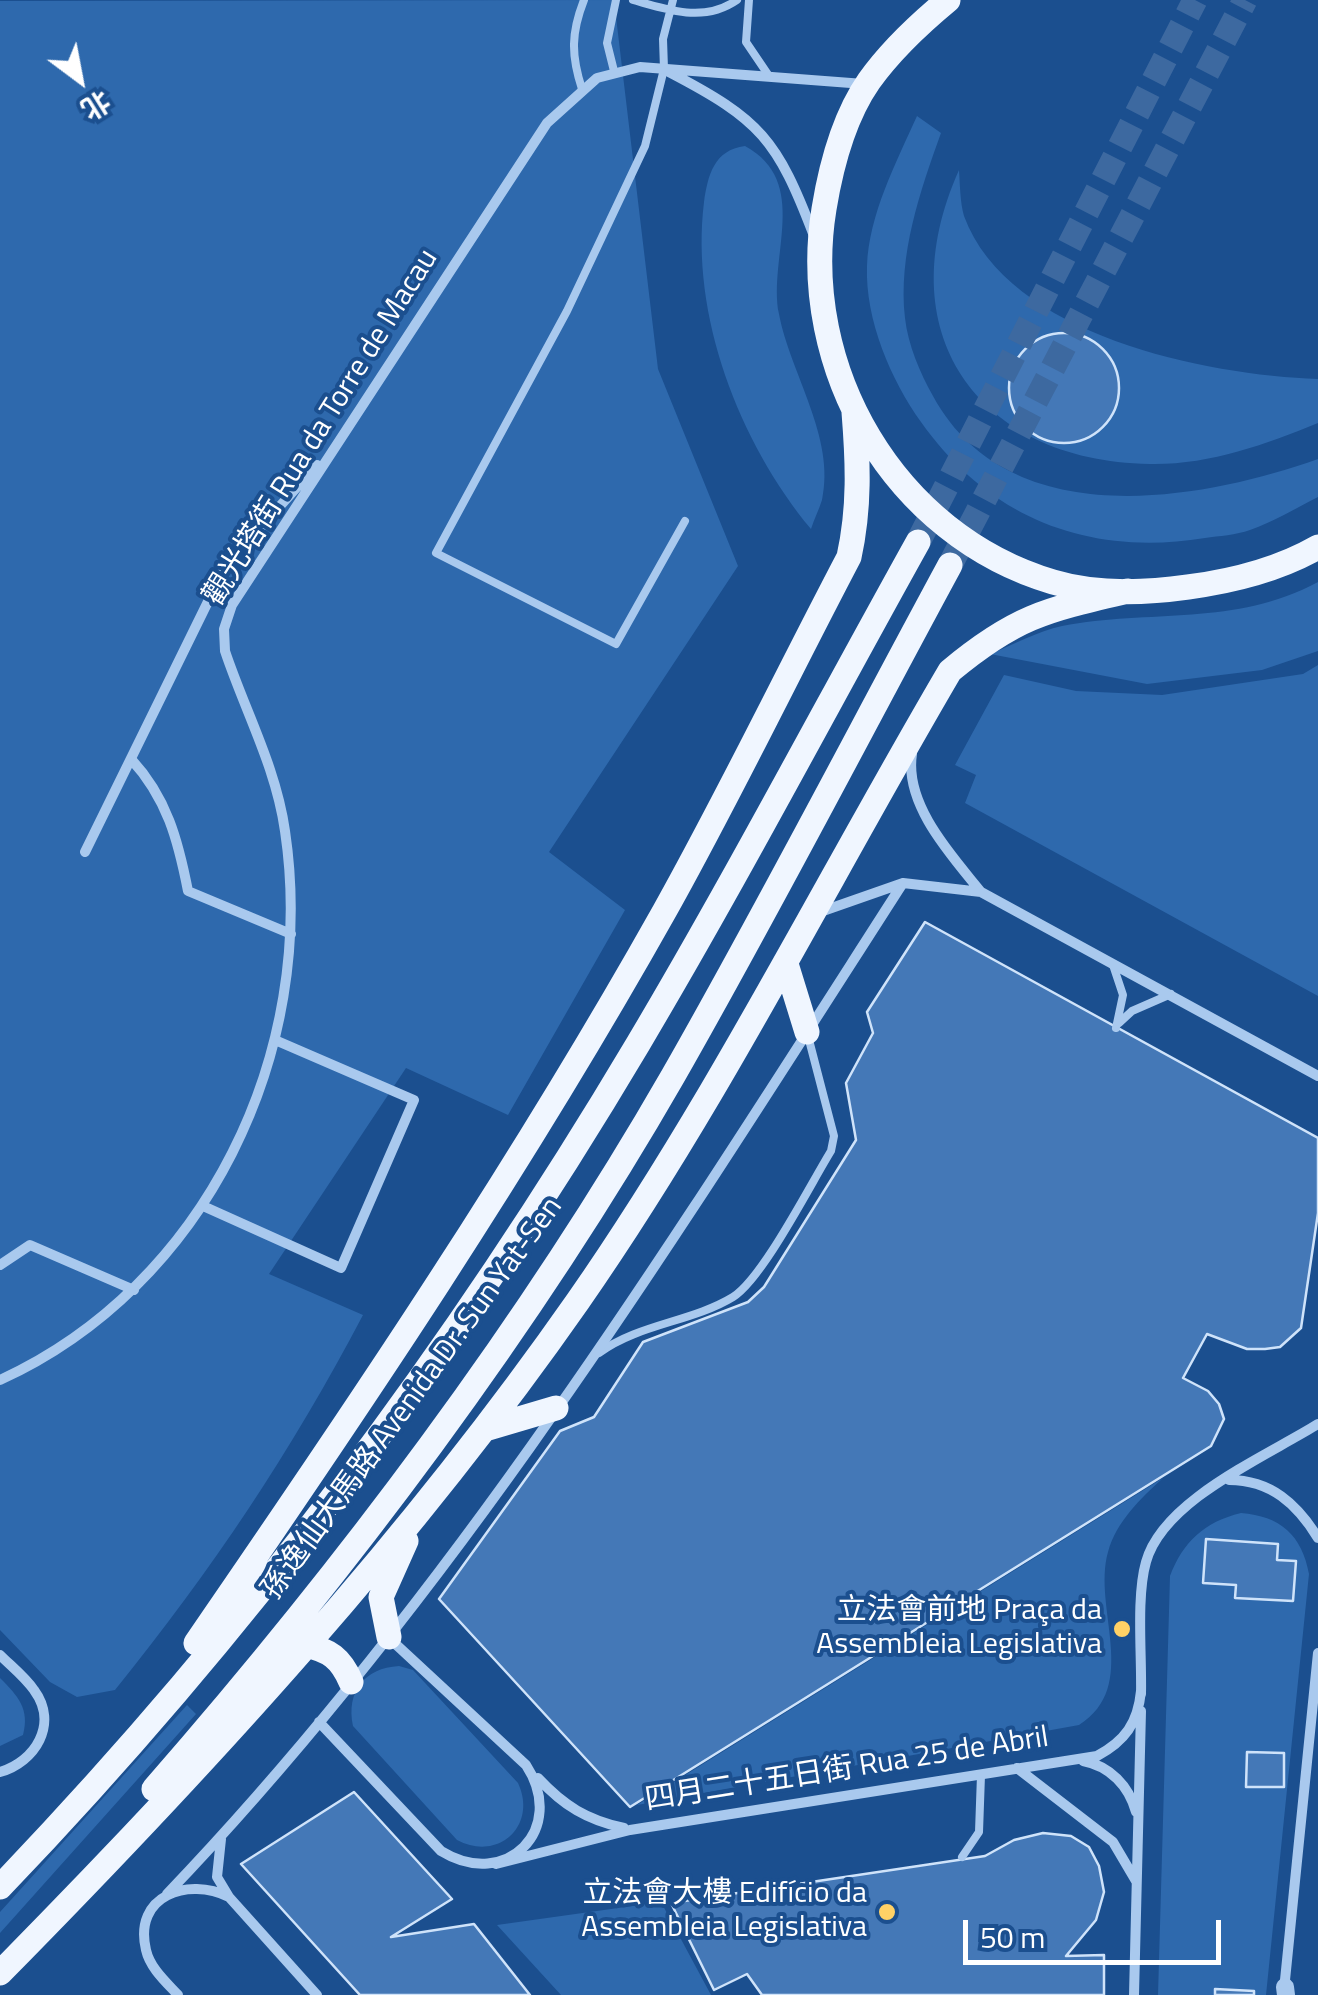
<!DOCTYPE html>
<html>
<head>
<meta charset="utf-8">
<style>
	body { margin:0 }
	#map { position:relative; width:1318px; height:1995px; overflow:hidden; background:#1b4f8f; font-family:"Titillium Web","Noto Sans SC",sans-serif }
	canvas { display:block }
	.north { position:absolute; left:30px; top:30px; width:100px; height:100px; -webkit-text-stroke:8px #1b4f8f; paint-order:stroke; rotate:148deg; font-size:28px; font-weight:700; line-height:40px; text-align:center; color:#fff }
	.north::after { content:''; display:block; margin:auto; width:35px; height:45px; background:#fff; clip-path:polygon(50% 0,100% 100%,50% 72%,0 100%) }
	.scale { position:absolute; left:963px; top:1920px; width:258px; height:45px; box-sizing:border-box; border:5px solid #fff; border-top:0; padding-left:12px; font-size:30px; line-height:35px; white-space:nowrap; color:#fff; -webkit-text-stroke:8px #1b4f8f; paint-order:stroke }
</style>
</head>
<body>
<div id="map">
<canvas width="1318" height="1995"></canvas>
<div class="north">北</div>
<div class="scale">50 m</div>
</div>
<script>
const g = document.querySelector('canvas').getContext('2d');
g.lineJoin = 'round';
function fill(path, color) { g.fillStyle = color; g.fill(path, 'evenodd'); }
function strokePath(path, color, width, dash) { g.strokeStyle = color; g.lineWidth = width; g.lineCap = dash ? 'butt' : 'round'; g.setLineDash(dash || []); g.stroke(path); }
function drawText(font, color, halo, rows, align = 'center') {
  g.font = font + ' "Titillium Web","Noto Sans SC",sans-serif'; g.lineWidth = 8; g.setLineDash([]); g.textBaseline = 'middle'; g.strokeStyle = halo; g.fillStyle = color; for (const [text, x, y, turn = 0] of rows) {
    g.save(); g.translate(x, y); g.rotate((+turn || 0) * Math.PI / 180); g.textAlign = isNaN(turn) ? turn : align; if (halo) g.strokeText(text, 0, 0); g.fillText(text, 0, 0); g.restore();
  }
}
const green = new Path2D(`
	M 614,0 L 658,369 L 738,566 L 549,852 L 625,910 L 508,1115 L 406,1068 L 269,1274 L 363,1315 C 291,1452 212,1570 115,1690 L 77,1697 L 50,1682 L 0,1630 L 0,1 Z
	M 917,116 L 941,133 C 920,191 898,255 905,318 C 908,345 920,373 933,396 C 1008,534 1196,502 1318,459 L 1318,497 C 1296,508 1273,522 1250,530 C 1236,535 1219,536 1205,538 C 1088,557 989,518 921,422 C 891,380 865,320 867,266 C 869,214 896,163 917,116 Z
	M 745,146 C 811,182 768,256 779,314 C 790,373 836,438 822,500 C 819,510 814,519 811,529 C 739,442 690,315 704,202 C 708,175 714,150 745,146 Z
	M 959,170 C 960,184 960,202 964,216 C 1008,336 1206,375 1318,379 L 1318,423 C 1264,445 1209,465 1150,464 C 975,461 887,330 959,170 Z
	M 1318,582 L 1318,651 L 1262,670 L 1147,684 L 990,654 C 1013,645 1038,631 1062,626 C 1150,609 1235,627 1318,582 Z
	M 1318,665 L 1318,996 L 965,803 L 976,775 L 955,765 L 1004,675 L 1076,691 L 1162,695 L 1303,674 Z
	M 1163,1478 C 1141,1498 1116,1522 1108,1552 C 1092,1608 1141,1686 1079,1725 L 637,1805 Z
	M 1241,1513 C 1280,1516 1302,1535 1309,1574 L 1266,1995 L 1158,1995 L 1170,1576 C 1183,1542 1204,1522 1241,1513 Z
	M 399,1666 L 413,1670 L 518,1783 C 538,1826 498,1862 457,1840 L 353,1726 C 346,1692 364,1668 399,1666 Z
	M 0,1678 C 18,1696 30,1709 23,1735 L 0,1746 Z
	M 187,1705 L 196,1714 L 0,1933 L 0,1912 Z
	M 661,1902 L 711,1995 L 561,1995 L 497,1925 Z`);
const building = new Path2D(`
	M1009 388a55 55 0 1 1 110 0a55 55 0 1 1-110 0Z
	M 925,922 L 1318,1138 L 1318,1213 L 1301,1328 L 1280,1347 L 1265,1349 L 1247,1349 L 1207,1334 L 1183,1378 L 1208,1391 L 1219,1404 L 1224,1419 L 1211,1446 L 630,1807 L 439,1599 L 560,1431 L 594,1417 L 643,1342 L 748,1302 L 764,1287 L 856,1140 L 846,1083 L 873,1033 L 867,1012 Z
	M 1206,1539 L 1278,1544 L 1277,1560 L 1296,1561 L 1293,1601 L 1235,1598 L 1236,1585 L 1203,1583 Z
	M 1247,1752 L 1284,1753 L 1284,1787 L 1246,1787 Z
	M 354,1792 L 452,1899 L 391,1937 L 474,1924 L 530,1995 L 360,1995 L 241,1864 Z
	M 1043,1833 L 1071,1836 L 1089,1847 L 1099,1866 L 1104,1892 L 1096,1920 L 1066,1956 L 1104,1955 L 1104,1995 L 762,1995 L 747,1974 L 714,1990 L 671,1903 L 985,1856 L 1014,1840 Z
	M 1215,1989 L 1254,1991 L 1254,1995 L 1215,1995 Z`);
const primaryTunnel = new Path2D(`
	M 918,542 L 1195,0
	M 950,565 L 1245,0`);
const service = new Path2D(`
	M 633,0 C 669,10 704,23 737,0
	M 673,0 L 663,39 L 664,69 L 645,146 L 567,311 L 436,553 L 616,644 L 685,521
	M 749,0 L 746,42 L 769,76
	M 614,71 L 607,43 L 616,0
	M 582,89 C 571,55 571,33 584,0
	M 1113,965 L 1123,995 L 1116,1028
	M 1119,1023 L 1132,1011 L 1171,994
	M 599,1353 C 638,1324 692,1322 733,1297 C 763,1278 810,1185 831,1151 L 834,1136 L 808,1036
	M 962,1857 L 979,1832 L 981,1775`);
const minor = new Path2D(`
	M 669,72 C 761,120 777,139 814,236
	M 912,754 C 904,805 952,856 981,892
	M 131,759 C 167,798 178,840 188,891 L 291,934
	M 85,852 L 225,567 L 317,465
	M 823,911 L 903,883 L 981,892 L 1318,1076
	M 203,1206 L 341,1268 L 414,1100 L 275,1040
	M 0,1265 L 30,1245 L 134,1290
	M 0,1380 C 206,1286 318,1052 285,831 C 276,767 245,711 225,651 L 224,629 L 232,605 L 547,123 L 597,78 L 640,67 L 864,84
	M 1229,1480 C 1271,1480 1297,1504 1318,1538
	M 0,1655 C 11,1666 25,1677 34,1690 C 59,1724 35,1762 0,1772
	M 1141,1694 C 1142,1656 1136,1597 1146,1562 C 1163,1500 1265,1457 1318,1424
	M 319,1722 L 441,1851 C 506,1891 568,1829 526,1765 L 389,1638
	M 1083,1761 C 1110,1766 1129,1786 1136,1812
	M 1017,1768 L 1113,1842 L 1136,1881
	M 538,1778 C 564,1806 587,1820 624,1828
	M 221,1839 L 217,1877 L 229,1897
	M 496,1864 L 630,1830 L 1097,1756 C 1125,1741 1138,1723 1141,1691
	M 167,1894 C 456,1592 678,1233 903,883
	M 1284,1990 L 1318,1653
	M 178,1995 C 166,1982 150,1968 146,1950 C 133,1895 188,1877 229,1897 L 317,1995
	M 1134,1995 L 1141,1711`);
const tertiary = new Path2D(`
	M 1285,1987 L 1286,1995`);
const primary = new Path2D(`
	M 948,0 C 919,24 891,50 869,81 C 844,117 831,166 824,209 C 798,368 894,535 1053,582 C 1096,595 1145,593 1188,587 C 1233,581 1278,570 1318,547
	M 786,964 L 807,1032
	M 485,1429 L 556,1408
	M 389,1637 L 381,1597 L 406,1541
	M 196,1643 C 360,1405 522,1165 664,912 C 729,796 787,675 849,557 C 860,507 858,462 854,412
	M 305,1645 C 329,1650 341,1658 351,1682
	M 154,1789 C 344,1572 529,1327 673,1076 C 769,908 858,735 950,565
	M 0,1887 C 244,1633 458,1347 638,1044 C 736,879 825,709 918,542
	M 0,1973 C 207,1763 409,1543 578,1301 C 718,1100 826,882 950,671 C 1016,616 1046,610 1128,591`);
const markers = [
	[1122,1629,10,"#ffd166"],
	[887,1912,10,"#ffd166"]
];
const streetNames = [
	["觀光塔街 Rua da Torre de Macau",322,428,-58],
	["孫逸仙大馬路 Avenida Dr. Sun Yat-Sen",413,1399,-54],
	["四月二十五日街 Rua 25 de Abril",847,1770,-9]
];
const poiNames = [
	["立法會前地 Praça da",1102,1612],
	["Assembleia Legislativa",1102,1646],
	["立法會大樓 Edifício da",867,1895],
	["Assembleia Legislativa",867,1929]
];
fill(green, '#2e69ad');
fill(building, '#4478b7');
strokePath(building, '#cfe3fa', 2.5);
strokePath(primaryTunnel, '#3d69a0', 25, [25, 12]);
strokePath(service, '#a9c9ee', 8);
strokePath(minor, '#a9c9ee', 10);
strokePath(tertiary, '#a9c9ee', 18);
strokePath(primary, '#f0f6ff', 25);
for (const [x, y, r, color] of markers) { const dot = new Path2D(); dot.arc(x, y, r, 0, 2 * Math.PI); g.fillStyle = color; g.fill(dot); strokePath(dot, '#1b4f8f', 4); }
drawText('30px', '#fff', '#1b4f8f', streetNames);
drawText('30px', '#fff', '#1b4f8f', poiNames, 'right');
</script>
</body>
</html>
